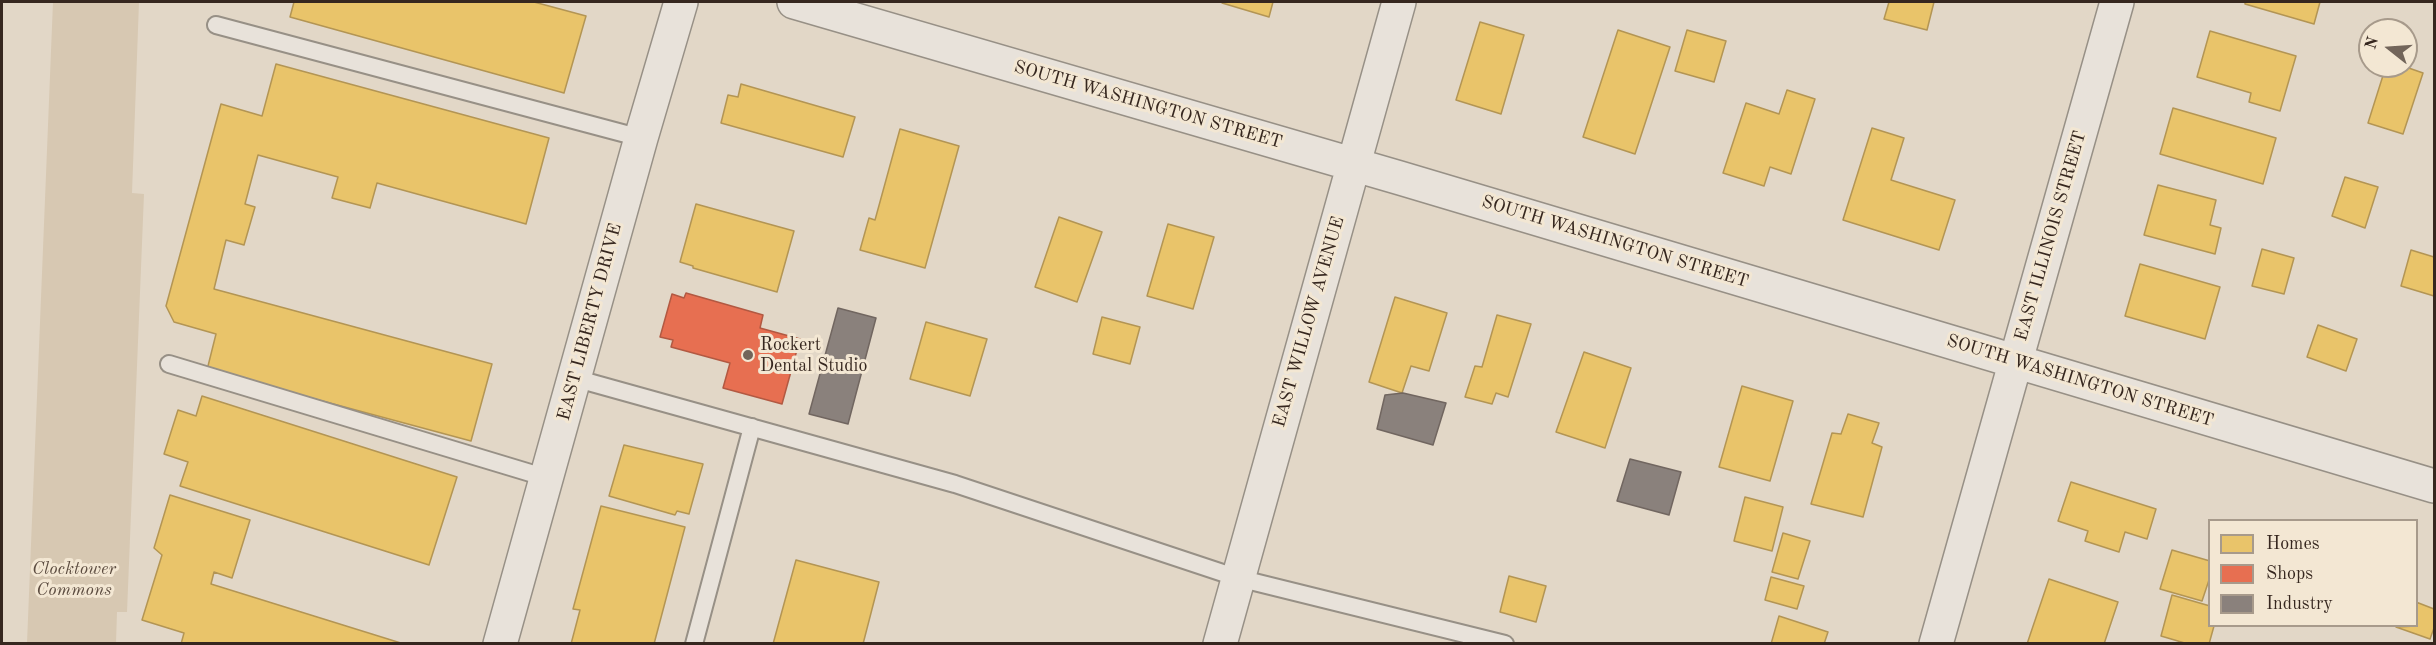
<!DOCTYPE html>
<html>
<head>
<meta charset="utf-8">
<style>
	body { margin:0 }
	#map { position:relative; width:2436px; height:645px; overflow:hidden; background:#e2d7c7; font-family:"Old Standard TT",serif }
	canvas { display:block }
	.frame { position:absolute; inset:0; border:3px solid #36271f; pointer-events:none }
	.legend { position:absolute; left:2208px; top:519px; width:210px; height:108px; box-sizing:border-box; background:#f3e7d3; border:2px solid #a79a8b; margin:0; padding:8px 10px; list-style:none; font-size:18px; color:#36271f }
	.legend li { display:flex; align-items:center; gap:12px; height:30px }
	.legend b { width:30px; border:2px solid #a79a8b }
	.north { position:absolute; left:2358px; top:18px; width:60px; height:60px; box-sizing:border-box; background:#f3e7d3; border:2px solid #a79a8b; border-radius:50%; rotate:287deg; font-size:16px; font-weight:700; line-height:24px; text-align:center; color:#36271f }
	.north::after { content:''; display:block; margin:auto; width:21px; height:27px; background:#72655a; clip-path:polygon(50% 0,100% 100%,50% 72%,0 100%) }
</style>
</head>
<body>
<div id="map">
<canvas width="2436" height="645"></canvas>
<div class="frame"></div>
<ul class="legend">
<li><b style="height:16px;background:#e9c46a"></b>Homes</li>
<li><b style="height:16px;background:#e76f51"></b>Shops</li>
<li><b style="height:16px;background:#8a817c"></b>Industry</li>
</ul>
<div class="north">N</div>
</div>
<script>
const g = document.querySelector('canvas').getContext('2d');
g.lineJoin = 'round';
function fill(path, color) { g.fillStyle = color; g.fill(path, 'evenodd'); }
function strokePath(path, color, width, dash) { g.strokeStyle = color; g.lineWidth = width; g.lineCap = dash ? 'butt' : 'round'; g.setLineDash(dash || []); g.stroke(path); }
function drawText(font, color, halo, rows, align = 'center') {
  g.font = font + ' "Old Standard TT",serif'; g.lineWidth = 6; g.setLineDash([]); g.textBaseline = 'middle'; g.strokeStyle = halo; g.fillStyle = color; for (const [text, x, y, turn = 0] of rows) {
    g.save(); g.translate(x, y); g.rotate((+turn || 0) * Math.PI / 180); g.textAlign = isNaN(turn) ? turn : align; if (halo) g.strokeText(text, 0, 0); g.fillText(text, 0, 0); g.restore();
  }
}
const green = new Path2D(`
	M 53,2 L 139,2 L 132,193 L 144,194 L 127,612 L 117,612 L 116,643 L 27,643 Z`);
const homes = new Path2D(`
	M 294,2 L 534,2 L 586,16 L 564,93 L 290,17 Z
	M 1223,2 L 1273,2 L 1269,17 L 1222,3 Z
	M 1889,2 L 1934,2 L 1927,30 L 1884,19 Z
	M 2245,2 L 2320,2 L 2314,24 L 2245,4 Z
	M 1480,22 L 1524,35 L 1501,114 L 1456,100 Z
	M 1618,30 L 1670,47 L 1635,154 L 1583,137 Z
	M 1687,30 L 1726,41 L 1714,82 L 1675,71 Z
	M 2210,31 L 2296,56 L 2280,111 L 2249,102 L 2251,93 L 2197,77 Z
	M 276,64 L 549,138 L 526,224 L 377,183 L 370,208 L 332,198 L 338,177 L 258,155 L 245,204 L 255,207 L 244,245 L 226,240 L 214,289 L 492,364 L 471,441 L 207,370 L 216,334 L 174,322 L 166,306 L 221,104 L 262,116 Z
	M 2386,66 L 2403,66 L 2423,73 L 2403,134 L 2368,123 Z
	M 741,84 L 855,117 L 843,157 L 721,123 L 728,95 L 738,97 Z
	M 1787,90 L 1815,99 L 1791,174 L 1770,167 L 1764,186 L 1723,173 L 1746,103 L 1779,114 Z
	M 2173,108 L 2276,138 L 2263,184 L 2160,154 Z
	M 1872,128 L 1904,138 L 1891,180 L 1955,200 L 1939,250 L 1843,220 Z
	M 900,129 L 959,146 L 925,268 L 860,250 L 869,218 L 875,220 Z
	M 2345,177 L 2378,187 L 2365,228 L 2332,216 Z
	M 2158,185 L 2216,200 L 2210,225 L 2221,228 L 2215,254 L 2144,235 Z
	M 696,204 L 794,231 L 777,292 L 693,268 L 693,266 L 680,262 Z
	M 1059,217 L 1102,232 L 1077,302 L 1035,287 Z
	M 1168,224 L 1214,237 L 1193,309 L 1147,296 Z
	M 2262,249 L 2294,258 L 2284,294 L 2252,286 Z
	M 2411,250 L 2434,257 L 2434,296 L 2401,286 Z
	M 2140,264 L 2220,287 L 2205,339 L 2125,316 Z
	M 1395,297 L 1447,313 L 1429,371 L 1411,366 L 1402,393 L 1369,382 Z
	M 1497,315 L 1531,324 L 1508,397 L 1496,393 L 1492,404 L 1465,397 L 1475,366 L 1482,367 Z
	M 1102,317 L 1140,327 L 1130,364 L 1093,354 Z
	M 926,322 L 987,339 L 970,396 L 910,379 Z
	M 2318,325 L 2357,339 L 2346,371 L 2307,357 Z
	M 1584,352 L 1631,368 L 1605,448 L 1556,432 Z
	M 1742,386 L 1793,401 L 1770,481 L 1719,467 Z
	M 202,396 L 457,477 L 429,565 L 180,486 L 188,462 L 164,454 L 178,410 L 196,416 Z
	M 1848,414 L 1879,423 L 1872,443 L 1882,447 L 1863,517 L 1811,504 L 1832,433 L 1841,434 Z
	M 624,445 L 703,464 L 689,514 L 677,511 L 675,515 L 609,496 Z
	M 2071,482 L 2156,509 L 2147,539 L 2125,532 L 2119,552 L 2085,541 L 2088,531 L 2058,521 Z
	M 170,495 L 250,520 L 232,578 L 214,572 L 211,584 L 404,644 L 181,644 L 184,633 L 142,620 L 162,555 L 154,548 Z
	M 1745,497 L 1783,507 L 1772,551 L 1734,541 Z
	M 601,506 L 685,527 L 654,644 L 571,644 L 580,610 L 573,609 Z
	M 1783,533 L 1810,541 L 1798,579 L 1772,572 Z
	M 2172,550 L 2210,561 L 2210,577 L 2202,601 L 2160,589 Z
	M 796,560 L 879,582 L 863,644 L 773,644 Z
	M 1509,576 L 1546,586 L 1536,622 L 1500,612 Z
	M 1771,577 L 1804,586 L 1797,609 L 1765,600 Z
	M 2049,579 L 2118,602 L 2104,644 L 2027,644 Z
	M 2172,595 L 2210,606 L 2210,626 L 2214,626 L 2209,644 L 2188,644 L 2161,636 Z
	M 2416,602 L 2434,609 L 2434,628 L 2430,639 L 2396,627 L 2416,626 Z
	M 1779,616 L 1828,632 L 1824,644 L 1771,644 Z`);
const shops = new Path2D(`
	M 686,293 L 763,315 L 760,328 L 800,339 L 782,404 L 723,388 L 730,363 L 671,347 L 673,340 L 660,337 L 672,294 L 684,298 Z`);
const industry = new Path2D(`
	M 838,308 L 876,318 L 848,424 L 809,414 Z
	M 1403,393 L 1446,403 L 1433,445 L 1377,429 L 1385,395 Z
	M 1630,459 L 1681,472 L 1669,515 L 1617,501 Z`);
const service = new Path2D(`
	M 216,25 L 641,138
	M 169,364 L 547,478
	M 574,378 L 955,484 L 1238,578 L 1505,644
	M 694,644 L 752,427`);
const minor = new Path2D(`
	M 794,2 L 1400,178 L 2434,486
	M 500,644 L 641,138 L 681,2
	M 1220,644 L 1399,2
	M 1936,644 L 2117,2`);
const markers = [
	[748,355,6,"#72655a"]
];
const streetNames = [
	["SOUTH WASHINGTON STREET",1148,105,16],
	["EAST ILLINOIS STREET",2051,236,-74],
	["SOUTH WASHINGTON STREET",1615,242,17],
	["EAST LIBERTY DRIVE",590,322,-75],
	["EAST WILLOW AVENUE",1309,322,-74],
	["SOUTH WASHINGTON STREET",2080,381,17]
];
const poiNames = [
	["Rockert",760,345],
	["Dental Studio",760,366]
];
const parkNames = [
	["Clocktower",74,569],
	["Commons",74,590]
];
fill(green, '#d7c8b2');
fill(homes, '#e9c46a');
strokePath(homes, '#b39554', 1.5);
fill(shops, '#e76f51');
strokePath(shops, '#b25942', 1.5);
fill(industry, '#8a817c');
strokePath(industry, '#716660', 1.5);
strokePath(service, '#979086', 20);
strokePath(minor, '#979086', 36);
strokePath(service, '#e8e2da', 16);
strokePath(minor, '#e8e2da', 33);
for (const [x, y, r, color] of markers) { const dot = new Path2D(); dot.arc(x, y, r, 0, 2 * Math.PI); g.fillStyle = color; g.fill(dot); strokePath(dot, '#f3e7d3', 2); }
drawText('18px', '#36271f', '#f3e7d3', streetNames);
drawText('18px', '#36271f', '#f3e7d3', poiNames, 'left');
drawText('italic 18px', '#5c4c40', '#f3e7d3', parkNames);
</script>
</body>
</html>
